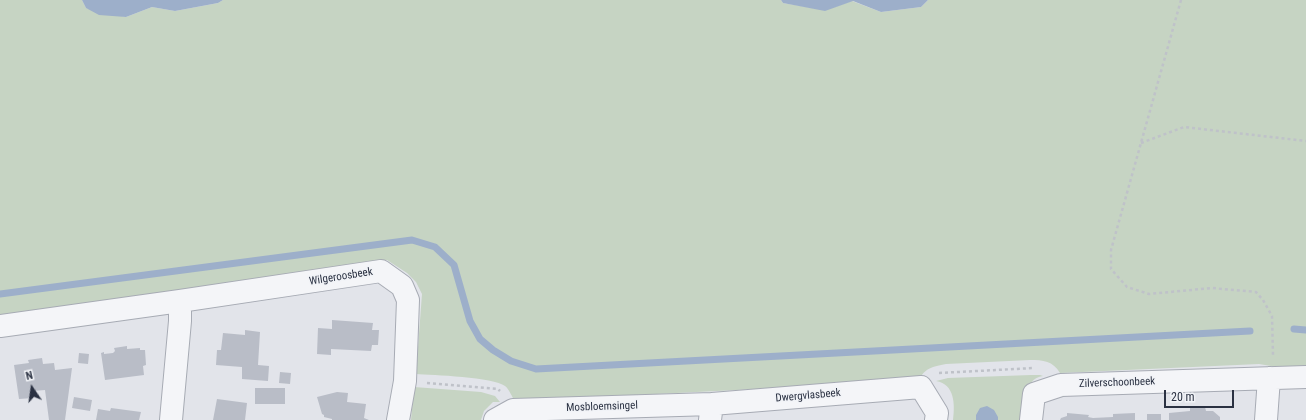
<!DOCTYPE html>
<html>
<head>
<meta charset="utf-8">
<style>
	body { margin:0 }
	#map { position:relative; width:1306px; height:420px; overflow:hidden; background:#e2e4ea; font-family:"Roboto Condensed",sans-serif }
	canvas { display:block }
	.north { position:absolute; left:12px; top:368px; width:40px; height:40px; -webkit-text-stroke:3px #f1f3f7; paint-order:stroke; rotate:347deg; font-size:11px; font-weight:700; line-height:16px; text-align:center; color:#2a3142 }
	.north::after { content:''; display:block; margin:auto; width:14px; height:18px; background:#2a3142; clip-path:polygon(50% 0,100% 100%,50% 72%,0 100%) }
	.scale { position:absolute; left:1164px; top:390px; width:70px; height:18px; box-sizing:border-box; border:2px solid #2a3142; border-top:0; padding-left:5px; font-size:12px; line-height:14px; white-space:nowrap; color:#2a3142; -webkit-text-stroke:3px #f1f3f7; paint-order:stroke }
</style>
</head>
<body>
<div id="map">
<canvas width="1306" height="420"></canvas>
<div class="north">N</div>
<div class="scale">20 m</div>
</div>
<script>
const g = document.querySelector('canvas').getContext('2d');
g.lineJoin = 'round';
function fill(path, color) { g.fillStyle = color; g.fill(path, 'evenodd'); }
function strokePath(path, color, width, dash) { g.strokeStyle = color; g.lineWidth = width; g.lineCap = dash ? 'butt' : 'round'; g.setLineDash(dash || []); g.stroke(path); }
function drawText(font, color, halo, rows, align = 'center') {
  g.font = font + ' "Roboto Condensed",sans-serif'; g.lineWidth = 3; g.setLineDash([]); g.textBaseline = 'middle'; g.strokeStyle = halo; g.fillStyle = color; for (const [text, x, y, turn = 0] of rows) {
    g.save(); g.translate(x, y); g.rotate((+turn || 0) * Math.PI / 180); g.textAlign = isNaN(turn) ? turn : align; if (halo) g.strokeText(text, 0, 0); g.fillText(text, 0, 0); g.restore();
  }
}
const green = new Path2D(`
	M 0,0 L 82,0 L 86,8 L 126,17 L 152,7 L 175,11 L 218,3 L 223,0 L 781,0 L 783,3 L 825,10 L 852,1 L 881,12 L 921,7 L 928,0 L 1306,0 L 1306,367 L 1283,368 L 1259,364 L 1060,373 C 1053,361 1043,360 1030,360 L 946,364 C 932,367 926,367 918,381 L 515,401 C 512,397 509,389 505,386 C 494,377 432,375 416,374 L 422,294 L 416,282 L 407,273 L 387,260 L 0,318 Z
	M 1031,375 L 1040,375 L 1043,376 C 1023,379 1025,404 1022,420 L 998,420 L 998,417 L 976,415 L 976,420 L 953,420 C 955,405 955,384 936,381 L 948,378 Z
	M 414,387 L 481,392 L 495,396 L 500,402 L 493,402 L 484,411 L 481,420 L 411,420 Z`);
const water = new Path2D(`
	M 82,0 L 223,0 L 218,3 L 175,11 L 152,7 L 126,17 L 99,15 L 86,8 Z
	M 781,0 L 928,0 L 921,7 L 881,12 L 853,1 L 825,11 L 783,3 Z
	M 987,406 L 994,410 L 998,417 L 998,420 L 976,420 L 976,415 L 980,408 Z`);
const stream = new Path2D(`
	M 0,294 L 412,240 L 435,247 L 454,265 L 470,321 L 480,339 L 493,350 L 511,361 L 536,369 L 1250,331
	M 1294,329 L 1306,330`);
const building = new Path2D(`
	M 332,320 L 373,323 L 372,330 L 379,330 L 378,345 L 372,345 L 371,351 L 331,349 L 331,355 L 317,354 L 318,328 L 332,329 Z
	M 245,330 L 260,332 L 258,365 L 269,366 L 268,381 L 242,379 L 242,367 L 216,365 L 217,350 L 221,350 L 223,333 L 245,335 Z
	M 127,346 L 127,349 L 140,348 L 140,350 L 145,350 L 146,365 L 143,366 L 144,375 L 105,380 L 101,353 L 104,352 L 104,354 L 113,353 L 115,351 L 114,348 Z
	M 79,353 L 89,354 L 88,364 L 78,363 Z
	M 42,358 L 43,364 L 54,363 L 55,370 L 72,368 L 65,420 L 49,420 L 45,390 L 33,391 L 33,398 L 19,399 L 14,365 L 29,363 L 28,360 Z
	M 280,372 L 291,373 L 290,384 L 279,383 Z
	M 255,388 L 285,388 L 285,404 L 255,404 Z
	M 337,392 L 348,393 L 347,402 L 366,404 L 364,418 L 369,420 L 332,420 L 332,419 L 324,417 L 324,415 L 322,414 L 317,397 Z
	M 74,397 L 92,400 L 90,411 L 72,408 Z
	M 217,399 L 247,403 L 245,420 L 213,420 Z
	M 1205,407 L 1206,411 L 1213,411 L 1220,417 L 1220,420 L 1169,420 L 1169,413 L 1190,411 L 1190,408 Z
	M 111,408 L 141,412 L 139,420 L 96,420 L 98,409 L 110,411 Z
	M 1067,413 L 1089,415 L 1088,417 L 1093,418 L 1113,417 L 1113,414 L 1135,413 L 1135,420 L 1060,420 L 1061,418 L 1067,416 Z
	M 1147,414 L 1161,414 L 1161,420 L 1147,420 Z`);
const path = new Path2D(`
	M 1181,0 L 1111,250 L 1111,269 L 1127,287 L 1149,294 L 1212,288 L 1256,292 L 1263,300 L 1272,316 L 1273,355
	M 1141,143 L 1184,127 L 1306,141
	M 939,373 L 1034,368
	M 427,383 L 498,389 L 500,391`);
const street = new Path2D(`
	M 0,326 L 180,301 L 381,271 L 402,286 L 408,300 L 405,381 L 398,420
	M 171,420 L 180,321 L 180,301
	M 495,420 L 513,410 L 712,404
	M 710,420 L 712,404 L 921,387 L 937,413 L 936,420
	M 1031,420 L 1034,394 L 1061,385 L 1306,377
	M 1266,420 L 1269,378`);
const streetNames = [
	["Wilgeroosbeek",341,277,-9],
	["Zilverschoonbeek",1117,383,-2],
	["Dwergvlasbeek",808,396,-5],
	["Mosbloemsingel",602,407,-2]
];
fill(green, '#c6d4c3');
fill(water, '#9dafca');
strokePath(stream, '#9dafca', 7);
fill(building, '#b9bdc7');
strokePath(street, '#a7abb4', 24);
strokePath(path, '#bfc2c9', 2.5, [3, 3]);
strokePath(street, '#f4f5f8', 22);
drawText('11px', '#2a3142', '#f1f3f7', streetNames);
</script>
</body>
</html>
